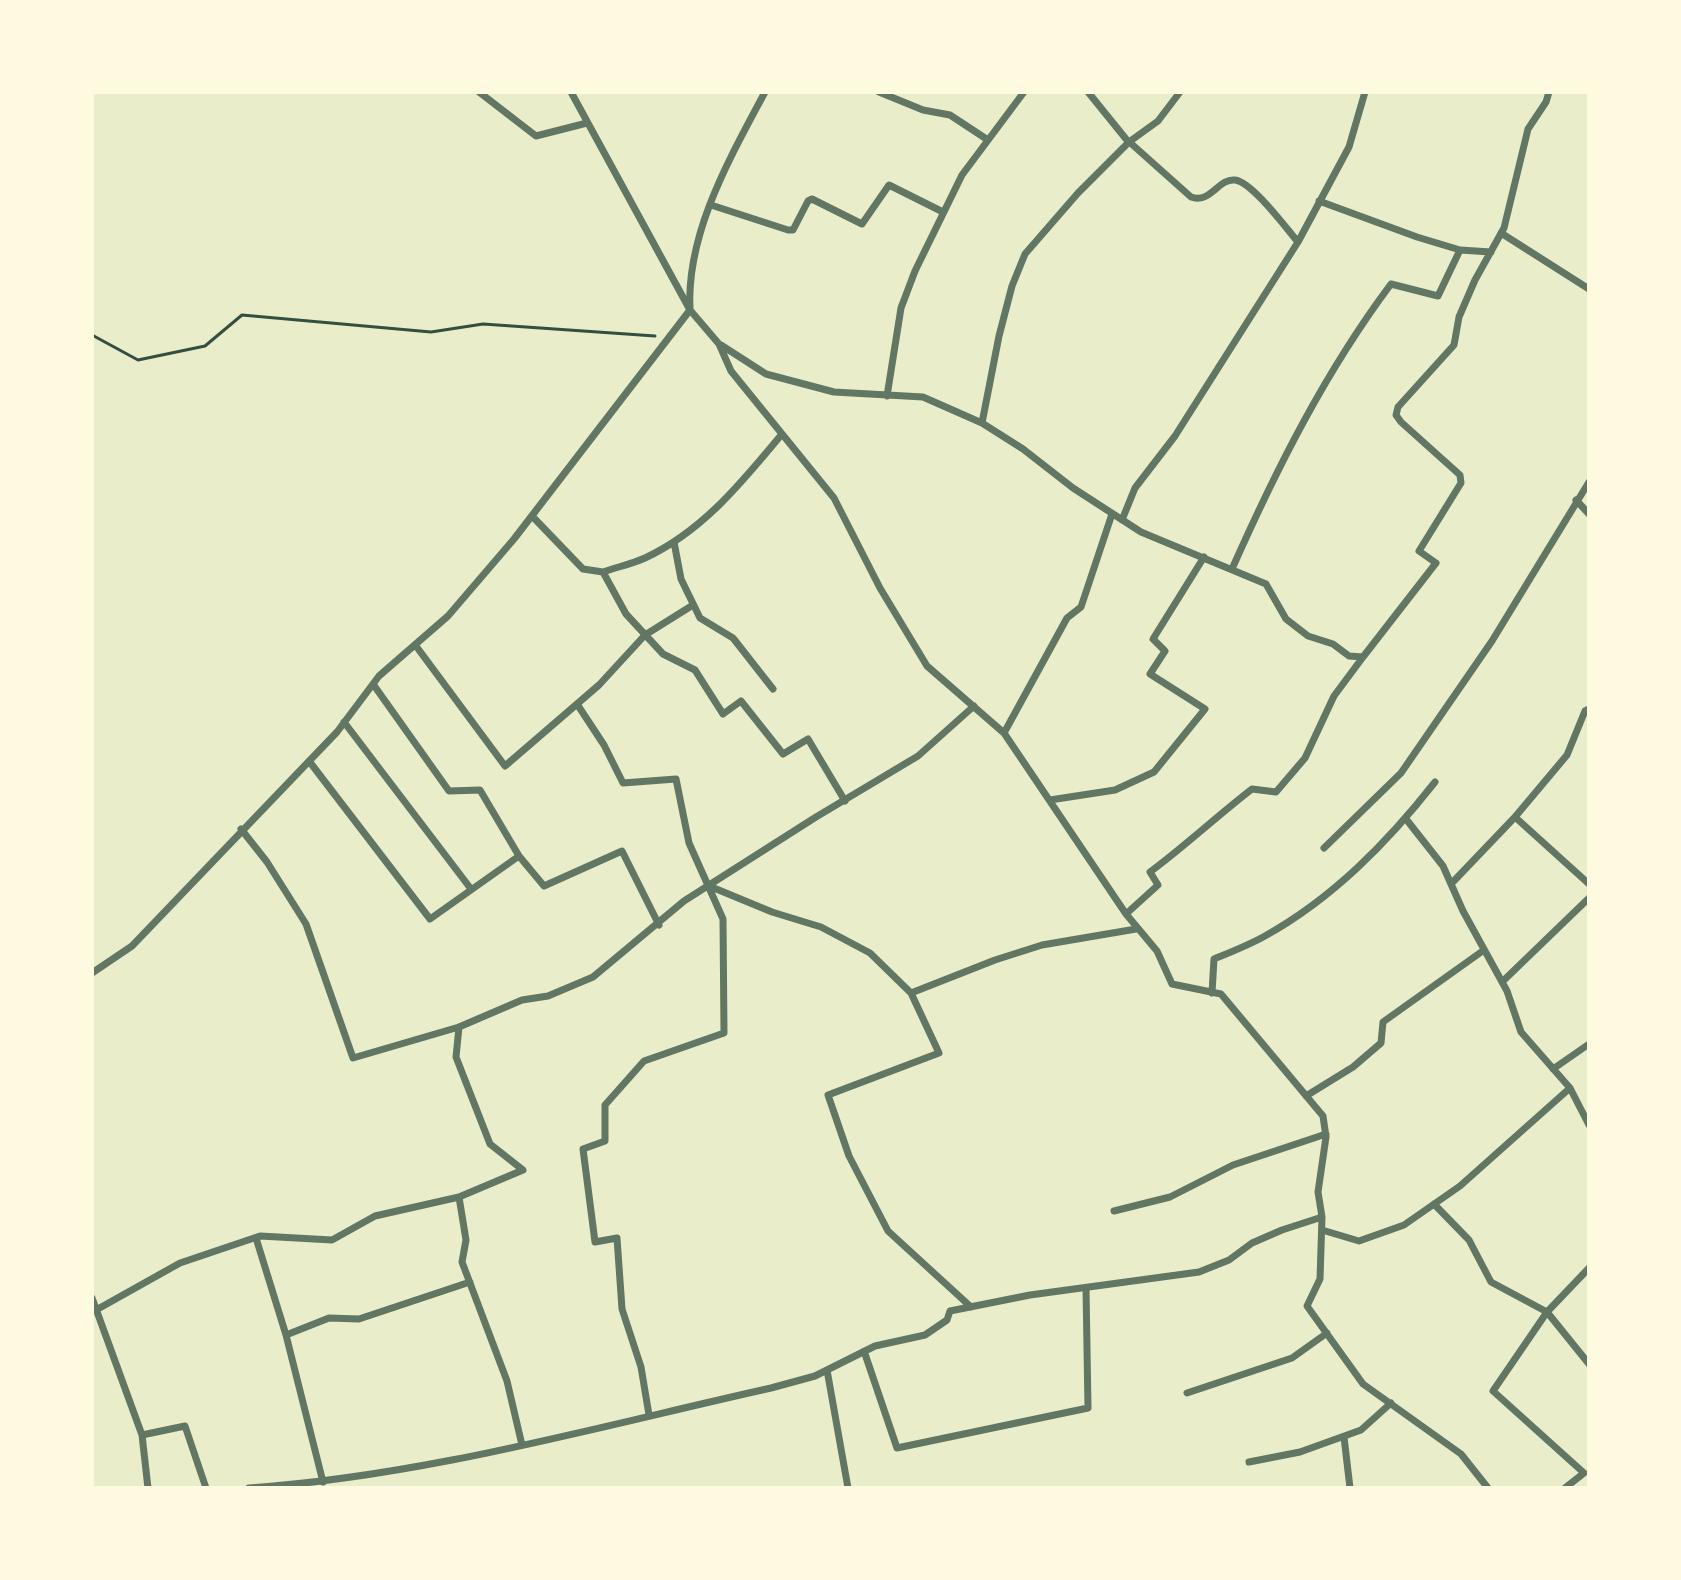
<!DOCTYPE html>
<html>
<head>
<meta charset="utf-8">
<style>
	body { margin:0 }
	#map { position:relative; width:1681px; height:1580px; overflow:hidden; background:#e9edc9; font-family:"Libre Baskerville",serif }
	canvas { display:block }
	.frame { position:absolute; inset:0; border:94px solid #fefae0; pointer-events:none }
</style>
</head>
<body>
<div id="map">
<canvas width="1681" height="1580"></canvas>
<div class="frame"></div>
</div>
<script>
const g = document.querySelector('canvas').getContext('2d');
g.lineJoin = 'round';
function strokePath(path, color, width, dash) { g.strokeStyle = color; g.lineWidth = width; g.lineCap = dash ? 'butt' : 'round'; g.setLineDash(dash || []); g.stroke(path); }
const path = new Path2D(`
	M 92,335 L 138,360 L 205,346 L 242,315 L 431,332 L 483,324 L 655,336`);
const minor = new Path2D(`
	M 479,92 L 536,136 L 587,123
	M 571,92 L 690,310 L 719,344 L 731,371 L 834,498 L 880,588 L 927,666 L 1004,733 L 1126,914 L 1157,951 L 1172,984 L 1221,994 L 1323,1116 L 1326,1137 L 1318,1192 L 1322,1217 L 1320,1279 L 1307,1306 L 1363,1384 L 1461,1454 L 1488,1488
	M 879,92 L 923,110 L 950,115 L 988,140
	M 1088,92 L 1126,139 L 1191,197 C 1211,204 1218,178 1235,180 C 1252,182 1286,228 1298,242
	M 1319,201 L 1417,237 L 1460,250
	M 711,205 L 788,230 L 793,230 L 808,201 L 812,199 L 862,224 L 889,185 L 943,212
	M 1501,233 L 1589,289
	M 721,345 L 766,374 L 834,392 L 923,397 L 982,423 L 1023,449 L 1073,488 L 1141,532 L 1266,584 L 1286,619 L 1308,636 L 1333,644 L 1349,656 L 1363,657 L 1436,563 L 1419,551 L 1461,483 L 1460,475 L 1401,422 L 1396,415 L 1398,407 L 1454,345 L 1459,317 L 1475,280 L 1504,228 L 1528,129 L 1546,102 L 1549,92
	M 887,396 L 901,308 L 915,271 L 962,175 L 1024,92
	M 982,423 L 999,336 L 1012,286 L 1025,254 L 1078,193 L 1129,142 L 1158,121 L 1180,92
	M 1576,500 L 1589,514
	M 532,516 L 583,569 L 603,572 L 626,614 L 663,654 L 695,670 L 723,714 L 741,701 L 783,754 L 808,739 L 845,801
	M 1122,520 L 1135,488 L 1175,436 L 1298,242 L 1349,147 L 1365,92
	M 674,542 L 681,579 L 700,618 L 733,638 L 773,689
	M 1232,569 C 1276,470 1325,372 1391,284 L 1438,296 L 1460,250 L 1491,252
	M 603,572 C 617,567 632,564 645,558 C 703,531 742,482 782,434
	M 416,646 L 505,766 L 599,685 L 645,635 L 693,605
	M 373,684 L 449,791 L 480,790 L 519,856 L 544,886 L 622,851 L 659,925
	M 577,704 L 604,745 L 623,783 L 676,779 L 689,843 L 723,919 L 724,1033 L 644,1061 L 605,1105 L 605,1141 L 583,1149 L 595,1242 L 617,1238 L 622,1309 L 641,1367 L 649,1415
	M 344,722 L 471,889
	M 1004,733 L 1067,618 L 1081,607 L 1112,514
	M 309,761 L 430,919 L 519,856
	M 1050,800 L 1115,790 L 1154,772 L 1205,709 L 1150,674 L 1165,651 L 1153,639 L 1204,557
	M 1515,817 L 1589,884
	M 1406,819 L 1443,866 L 1463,911 L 1507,991 L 1521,1032 L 1570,1088 L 1589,1125
	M 241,829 L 267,862 L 306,924 L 353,1058 L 459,1027 L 522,1000 L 548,996 L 593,977 L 684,901 L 816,817 L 918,756 L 974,706
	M 1324,848 L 1401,773 L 1492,641 L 1589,482
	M 1451,884 L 1515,817 L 1567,755 L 1585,711 L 1589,709
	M 709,886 L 772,912 L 821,927 L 870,953 L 911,993
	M 1126,914 L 1158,885 L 1150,872 C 1185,846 1217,816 1252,789 L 1276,792 L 1305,758 L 1334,696 L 1363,657
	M 92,973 L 132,946 L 337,732 L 379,676 L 448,616 L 514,539 L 690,310 C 686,233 730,158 765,92
	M 1502,982 L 1589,898
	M 1212,993 L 1214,959 C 1231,952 1249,945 1265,936 C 1333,898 1387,843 1435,782
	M 1553,1069 L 1589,1044
	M 1306,1096 L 1353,1067 L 1381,1043 L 1383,1022 L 1484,950
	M 459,1197 L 466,1240 L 462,1262 L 507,1381 L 522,1445
	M 1434,1204 L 1469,1240 L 1491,1282 L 1547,1312 L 1589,1364
	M 1114,1211 L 1170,1197 L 1233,1165 L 1326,1134
	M 1322,1230 L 1359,1241 L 1404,1225 L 1460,1186 L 1570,1088
	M 256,1238 L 286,1335 L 323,1482
	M 92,1298 L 142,1435 L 185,1426 L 206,1488
	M 971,1307 L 888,1231 L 849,1156 L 828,1095 L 939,1053 L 911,993 L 995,960 L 1042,945 L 1136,929
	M 96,1310 L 180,1263 L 260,1236 L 332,1240 L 375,1216 L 459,1197 L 523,1170 L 490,1144 L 456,1057 L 459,1027
	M 286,1335 L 329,1318 L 359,1319 L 470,1282
	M 864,1351 L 897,1448 L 1088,1408 L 1086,1288
	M 827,1370 L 848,1488
	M 1187,1393 L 1292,1358 L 1327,1333
	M 142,1435 L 148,1488
	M 1344,1437 L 1350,1488
	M 1249,1462 L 1300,1452 L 1361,1430 L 1391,1403
	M 249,1488 C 425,1476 600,1426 771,1388 L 815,1376 L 875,1346 L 925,1335 L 947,1320 L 950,1311 L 1030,1295 L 1199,1272 L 1229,1260 L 1252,1243 L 1282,1230 L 1322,1217
	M 1565,1488 L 1584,1473 L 1493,1391 L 1547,1312 L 1589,1268`);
strokePath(path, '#344e41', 3);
strokePath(minor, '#617663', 7);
</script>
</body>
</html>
